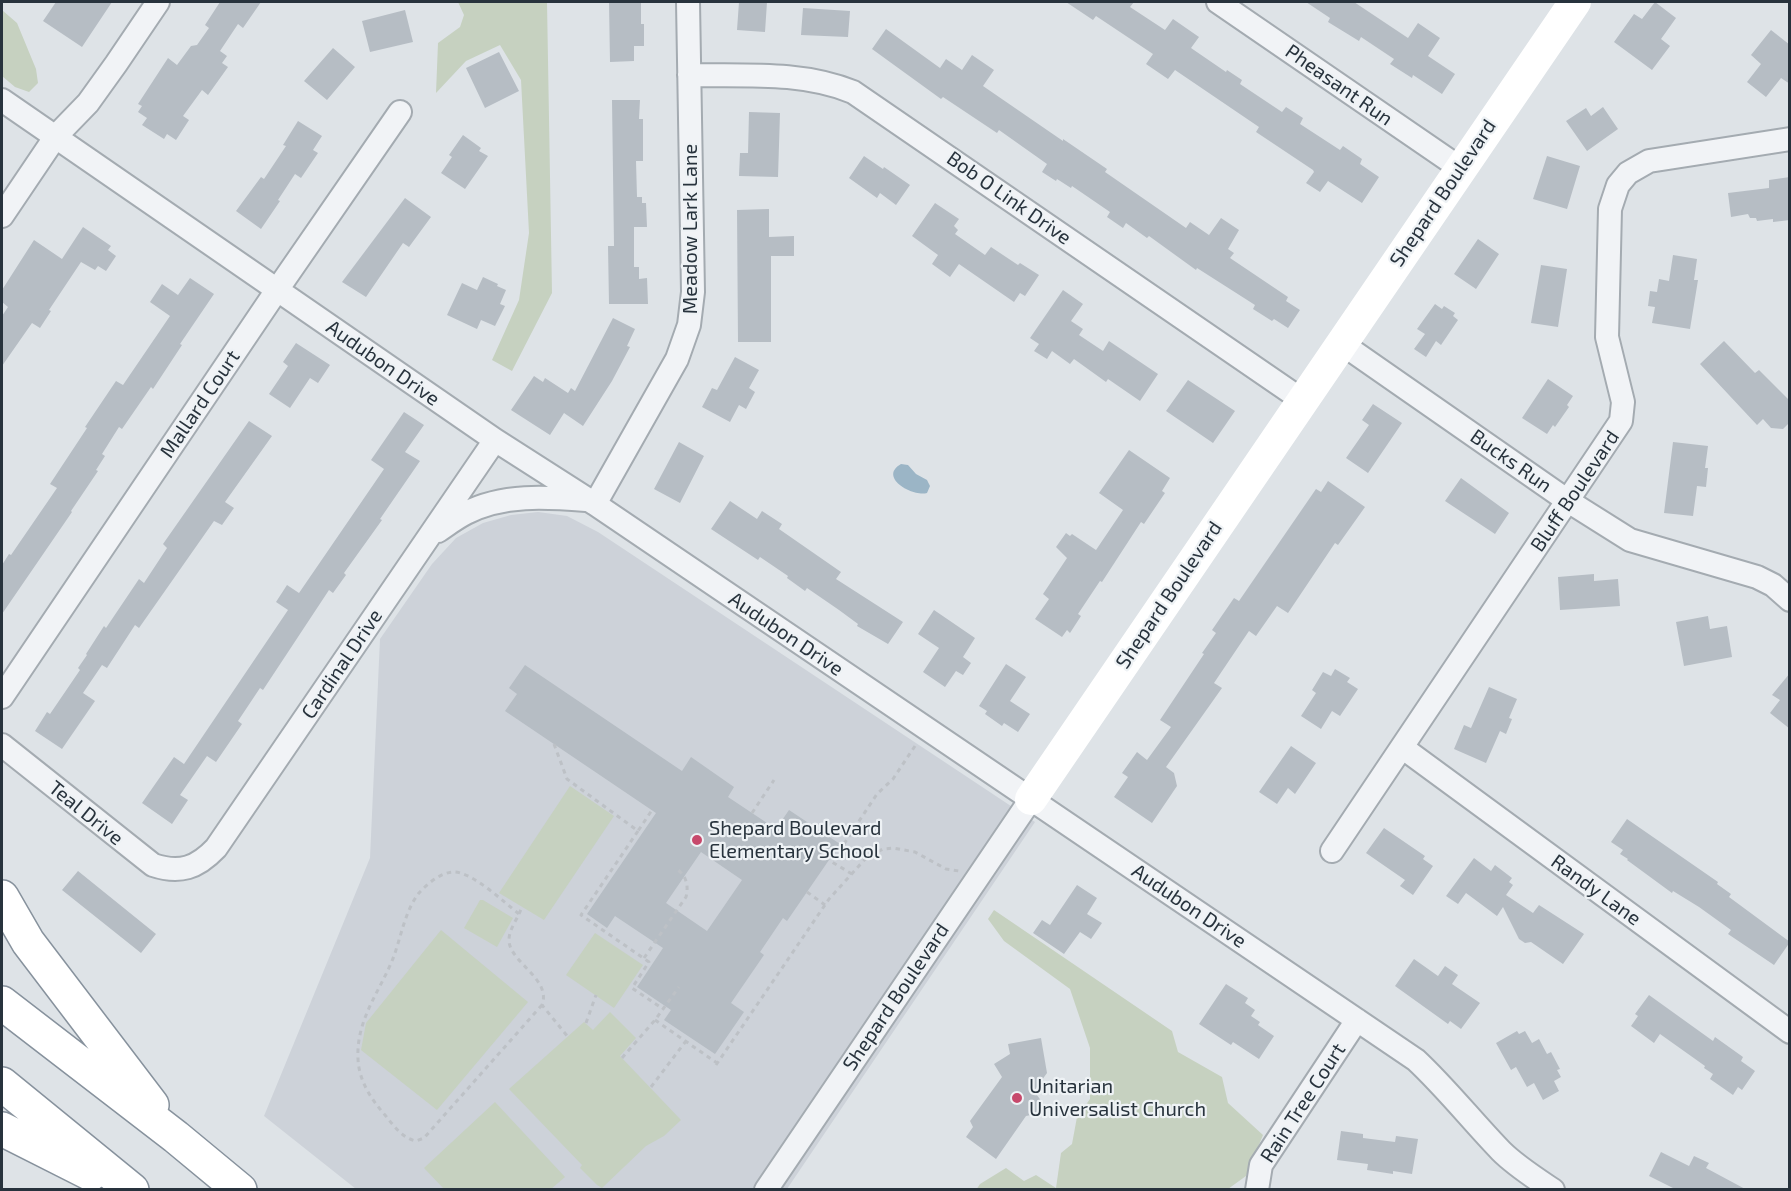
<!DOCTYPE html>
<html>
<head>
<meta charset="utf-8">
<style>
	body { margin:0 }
	#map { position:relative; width:1791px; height:1191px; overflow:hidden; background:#dee3e7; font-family:"Exo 2",sans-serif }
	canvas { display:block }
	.frame { position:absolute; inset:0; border:3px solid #28333d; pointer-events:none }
</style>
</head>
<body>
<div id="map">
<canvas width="1791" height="1191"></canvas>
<div class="frame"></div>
</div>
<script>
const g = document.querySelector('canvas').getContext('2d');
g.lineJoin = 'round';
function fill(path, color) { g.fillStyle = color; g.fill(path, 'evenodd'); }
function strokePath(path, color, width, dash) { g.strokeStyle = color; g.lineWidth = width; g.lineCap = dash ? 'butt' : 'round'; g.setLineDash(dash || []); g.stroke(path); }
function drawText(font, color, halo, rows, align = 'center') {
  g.font = font + ' "Exo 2",sans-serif'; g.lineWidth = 4.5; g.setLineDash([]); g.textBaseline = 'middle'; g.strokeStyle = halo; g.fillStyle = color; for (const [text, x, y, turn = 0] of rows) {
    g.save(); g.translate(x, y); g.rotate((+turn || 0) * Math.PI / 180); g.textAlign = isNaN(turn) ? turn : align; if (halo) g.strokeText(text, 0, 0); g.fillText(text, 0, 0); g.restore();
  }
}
const built = new Path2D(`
	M 538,512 L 567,516 L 598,532 L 1035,822 L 787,1189 L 356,1189 L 264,1116 L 370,858 L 380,639 L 432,564 L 456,538 L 483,523 L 511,515 Z`);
const green = new Path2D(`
	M 458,2 L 547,2 L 552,293 L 512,371 L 492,360 L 519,300 L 529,233 L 521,80 L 500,45 L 466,61 L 436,93 L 438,43 L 460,27 L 464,15 Z
	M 2,10 L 17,23 L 36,69 L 38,83 L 29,92 L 15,87 L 2,76 Z
	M 570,786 L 614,816 L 544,920 L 499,893 Z
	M 480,900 L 483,900 L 513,918 L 497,947 L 464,928 Z
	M 994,910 L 1172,1031 L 1178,1052 L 1222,1077 L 1228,1103 L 1263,1135 L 1246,1176 L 1228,1189 L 976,1190 L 980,1184 L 1006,1168 L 1024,1181 L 1036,1175 L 1056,1188 L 1061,1153 L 1072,1144 L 1077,1117 L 1090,1099 L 1090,1048 L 1070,989 L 1004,941 L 988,919 Z
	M 441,930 L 528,1002 L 437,1110 L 361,1050 L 366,1023 Z
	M 595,933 L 643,965 L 614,1008 L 566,975 Z
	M 610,1012 L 636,1038 L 620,1056 L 681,1120 L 664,1136 L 646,1146 L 602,1188 L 597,1185 L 580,1168 L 582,1165 L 509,1089 L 584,1022 L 593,1030 Z
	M 495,1102 L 565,1177 L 551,1189 L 444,1189 L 424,1168 Z`);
const water = new Path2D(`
	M 901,464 L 908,465 L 916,474 L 927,480 L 930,486 L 927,493 C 912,497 878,477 901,464 Z`);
const building = new Path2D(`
	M 56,2 L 112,2 L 82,47 L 43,21 Z
	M 220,2 L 261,2 L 243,28 L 238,24 L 220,51 L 227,56 L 222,63 L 228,67 L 208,95 L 202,90 L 183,116 L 189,120 L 176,140 L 167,134 L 164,139 L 142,125 L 147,118 L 138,112 L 142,106 L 138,104 L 168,58 L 177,65 L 191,46 L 197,45 L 209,28 L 205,25 Z
	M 609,2 L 641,2 L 641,24 L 644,24 L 644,46 L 634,46 L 634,61 L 610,62 Z
	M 739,2 L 767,2 L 765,32 L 737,30 Z
	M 1066,2 L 1134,2 L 1130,7 L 1165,30 L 1173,19 L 1199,37 L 1191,48 L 1226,72 L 1227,70 L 1242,80 L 1240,84 L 1282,112 L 1286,107 L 1303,118 L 1300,124 L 1340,150 L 1343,146 L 1362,159 L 1360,164 L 1379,177 L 1362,203 L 1328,181 L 1320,192 L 1306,183 L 1314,172 L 1313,170 L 1256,132 L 1259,127 L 1175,70 L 1168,79 L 1146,64 L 1153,54 L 1096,16 L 1093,20 Z
	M 1306,2 L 1354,2 L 1408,38 L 1418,23 L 1440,38 L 1428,56 L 1455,74 L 1442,94 L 1413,75 L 1412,78 L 1390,64 L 1394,59 L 1361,37 L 1359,41 L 1328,22 L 1330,18 Z
	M 1655,2 L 1676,18 L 1661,39 L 1670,46 L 1652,70 L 1614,42 L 1634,14 L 1642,19 Z
	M 803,8 L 850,11 L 848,37 L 801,35 Z
	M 405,10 L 413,42 L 370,52 L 362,21 Z
	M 886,29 L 940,68 L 946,59 L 962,70 L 972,55 L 994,70 L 983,86 L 1063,141 L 1063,139 L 1107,169 L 1105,172 L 1186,228 L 1190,222 L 1209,235 L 1221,218 L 1239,230 L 1228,249 L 1234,253 L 1230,258 L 1288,297 L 1286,301 L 1300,310 L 1288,328 L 1274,319 L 1272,321 L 1253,309 L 1255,305 L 1197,268 L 1196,270 L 1149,236 L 1147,238 L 1126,223 L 1123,228 L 1107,217 L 1110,212 L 1072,186 L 1071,188 L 1057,179 L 1056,181 L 1042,172 L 1047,164 L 999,130 L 997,133 L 943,97 L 941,99 L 872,49 Z
	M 1771,30 L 1790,45 L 1790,84 L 1781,78 L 1766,97 L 1747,82 L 1761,64 L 1751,55 Z
	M 333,48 L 355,67 L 327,100 L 304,81 Z
	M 499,52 L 519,91 L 485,108 L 466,68 Z
	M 612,100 L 640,100 L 639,119 L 643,119 L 643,161 L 636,161 L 637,197 L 642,197 L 642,203 L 646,203 L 647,227 L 634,227 L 634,267 L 639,267 L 639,279 L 647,278 L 648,304 L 609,304 L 608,246 L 614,246 Z
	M 1603,107 L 1618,129 L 1587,151 L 1566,121 L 1586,108 L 1591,116 Z
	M 749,112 L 780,113 L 778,177 L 739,176 L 740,153 L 748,153 Z
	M 298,121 L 322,136 L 313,150 L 318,153 L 301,178 L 295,174 L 278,200 L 280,201 L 261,229 L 236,211 L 261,177 L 264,179 L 286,146 L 283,145 Z
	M 463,135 L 481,148 L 479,151 L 488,156 L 465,189 L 441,173 L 452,157 L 449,155 Z
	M 864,156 L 883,169 L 884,167 L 910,185 L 896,205 L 880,193 L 877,198 L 849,178 Z
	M 1547,156 L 1580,166 L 1567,209 L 1533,199 Z
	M 1790,177 L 1790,220 L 1773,222 L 1773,219 L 1757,221 L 1756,218 L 1750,218 L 1748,214 L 1731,217 L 1728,193 L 1769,188 L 1769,180 Z
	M 405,198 L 431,217 L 409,247 L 403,243 L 366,297 L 342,282 Z
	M 935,203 L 959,219 L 954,226 L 958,230 L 955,234 L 985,255 L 991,247 L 1018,265 L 1020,263 L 1039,275 L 1025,296 L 1020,293 L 1014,302 L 959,264 L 950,277 L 932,264 L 938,255 L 912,236 Z
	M 769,209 L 769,237 L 794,236 L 794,256 L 771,256 L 771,342 L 738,342 L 737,210 Z
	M 83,227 L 111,246 L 108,250 L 116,256 L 106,271 L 98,266 L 95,270 L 81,262 L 49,310 L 51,311 L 40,328 L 32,323 L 2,366 L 2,316 L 8,307 L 2,302 L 2,290 L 34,240 L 62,259 Z
	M 1478,239 L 1499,254 L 1476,289 L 1454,274 Z
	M 1673,255 L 1697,259 L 1694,280 L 1698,280 L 1690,329 L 1652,323 L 1655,307 L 1648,306 L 1650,291 L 1657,292 L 1659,279 L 1669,281 Z
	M 1541,265 L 1567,269 L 1558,327 L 1531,323 Z
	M 483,277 L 498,284 L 497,286 L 506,290 L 500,304 L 505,306 L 495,326 L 481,320 L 477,329 L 447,315 L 462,283 L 477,290 Z
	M 190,278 L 214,294 L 180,344 L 182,345 L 153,389 L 151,387 L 122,429 L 119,427 L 102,454 L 105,456 L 96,470 L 98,471 L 71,511 L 72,512 L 2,614 L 2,565 L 9,554 L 11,555 L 57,488 L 50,484 L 87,428 L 85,427 L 116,381 L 123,385 L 170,316 L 150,302 L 162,284 L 178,295 Z
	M 1063,290 L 1083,304 L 1071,321 L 1083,329 L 1079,335 L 1103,351 L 1109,341 L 1158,374 L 1140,401 L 1108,379 L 1106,382 L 1074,359 L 1070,364 L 1052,351 L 1047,359 L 1034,351 L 1039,344 L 1030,338 Z
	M 1435,304 L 1442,309 L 1444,306 L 1455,313 L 1453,316 L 1458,320 L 1441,345 L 1436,341 L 1426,357 L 1414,349 L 1425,334 L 1417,329 Z
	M 613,318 L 635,329 L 627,346 L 630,347 L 612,381 L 583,426 L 564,413 L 550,435 L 511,410 L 534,376 L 543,382 L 545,378 L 568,393 L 571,388 L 575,391 Z
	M 1724,341 L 1755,373 L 1759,370 L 1790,401 L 1790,422 L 1783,429 L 1771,428 L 1763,419 L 1757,425 L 1700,364 Z
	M 296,343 L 330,365 L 318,383 L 310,378 L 290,408 L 269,394 L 288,366 L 283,362 Z
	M 735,357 L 759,370 L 749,388 L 755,392 L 746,409 L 739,405 L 730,422 L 702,407 L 712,388 L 717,390 Z
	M 1548,379 L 1573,396 L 1567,405 L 1569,407 L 1555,427 L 1553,425 L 1547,434 L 1522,418 Z
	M 1188,380 L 1235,411 L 1213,443 L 1166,411 Z
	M 1373,404 L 1402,423 L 1368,473 L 1346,458 L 1369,425 L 1362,420 Z
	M 404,412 L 424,425 L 405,452 L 420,461 L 380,519 L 382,520 L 344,573 L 346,575 L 333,593 L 329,590 L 263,690 L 260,688 L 238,721 L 242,724 L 216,762 L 207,756 L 180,795 L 188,800 L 172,824 L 142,803 L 174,757 L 184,764 L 288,610 L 276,602 L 287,585 L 299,593 L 384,469 L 371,460 Z
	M 249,421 L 272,436 L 225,502 L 234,508 L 222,525 L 214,521 L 139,628 L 135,625 L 107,668 L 102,665 L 83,693 L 95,701 L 62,749 L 35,731 L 47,712 L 50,714 L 80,670 L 78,668 L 87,655 L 86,654 L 104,626 L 106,628 L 139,579 L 144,583 L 167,548 L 163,544 Z
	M 679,442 L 704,456 L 680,503 L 654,489 Z
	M 1673,442 L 1708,446 L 1705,468 L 1708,468 L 1706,487 L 1697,486 L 1693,516 L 1664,513 Z
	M 1129,450 L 1170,478 L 1162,491 L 1165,493 L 1144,524 L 1141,522 L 1102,582 L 1100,581 L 1078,614 L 1081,616 L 1070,633 L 1067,630 L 1062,637 L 1035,619 L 1049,599 L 1043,594 L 1067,558 L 1056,547 L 1066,533 L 1070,536 L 1072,534 L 1096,550 L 1123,510 L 1099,493 Z
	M 1461,478 L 1509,513 L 1495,534 L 1445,501 Z
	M 1328,481 L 1365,507 L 1338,545 L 1335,543 L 1288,613 L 1277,606 L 1256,636 L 1249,631 L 1214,683 L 1222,688 L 1166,767 L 1174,773 L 1177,786 L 1152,823 L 1114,797 L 1128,777 L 1122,773 L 1137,752 L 1147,760 L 1171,727 L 1160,720 L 1204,654 L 1202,653 L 1216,633 L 1212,630 L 1234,598 L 1239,601 L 1316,489 L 1321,492 Z
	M 730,501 L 757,519 L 762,511 L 782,524 L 779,529 L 841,572 L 836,579 L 903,622 L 888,644 L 857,626 L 858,624 L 839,610 L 807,588 L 805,591 L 787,578 L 788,576 L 760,557 L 758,560 L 711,529 Z
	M 1594,574 L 1594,581 L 1618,579 L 1620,606 L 1560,610 L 1558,577 Z
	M 934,610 L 975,638 L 963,657 L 971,663 L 963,675 L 956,671 L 945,687 L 923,672 L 939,648 L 918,634 Z
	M 1708,616 L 1710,629 L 1727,626 L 1732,657 L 1684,666 L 1676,622 Z
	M 1006,664 L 1026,677 L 1010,701 L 1030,714 L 1018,732 L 1004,723 L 1002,726 L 985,714 L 987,711 L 979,706 Z
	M 525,665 L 682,771 L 691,757 L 734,787 L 728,797 L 776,829 L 789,810 L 840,844 L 787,921 L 783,918 L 760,952 L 764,955 L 731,1003 L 744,1012 L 715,1054 L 664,1020 L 671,1010 L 637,987 L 663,948 L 615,916 L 607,928 L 587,914 L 656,813 L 505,711 L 517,694 L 509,688 ZM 701,852 L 742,880 L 707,931 L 666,903 Z
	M 1335,669 L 1350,678 L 1347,682 L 1358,689 L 1340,716 L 1332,711 L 1321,729 L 1301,716 L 1316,693 L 1312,690 L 1323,672 L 1331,676 Z
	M 1790,673 L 1790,729 L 1770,713 L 1780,700 L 1772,695 Z
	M 1489,687 L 1517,699 L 1509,718 L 1512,719 L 1506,734 L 1500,731 L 1486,763 L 1454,749 L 1464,725 L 1471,728 Z
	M 1291,746 L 1316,763 L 1295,794 L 1288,788 L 1277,804 L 1259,792 Z
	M 1627,819 L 1718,882 L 1717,884 L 1731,894 L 1729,897 L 1790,942 L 1774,965 L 1728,934 L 1731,930 L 1699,907 L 1673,891 L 1672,893 L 1627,860 L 1628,859 L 1620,854 L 1623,850 L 1611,842 Z
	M 1384,828 L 1425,856 L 1423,859 L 1433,866 L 1413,895 L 1400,886 L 1405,880 L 1366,853 Z
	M 1474,858 L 1491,871 L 1495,865 L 1512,878 L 1509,882 L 1513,885 L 1506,895 L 1533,913 L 1539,905 L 1584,934 L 1563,964 L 1531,942 L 1525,943 L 1519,939 L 1503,907 L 1497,916 L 1466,893 L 1458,904 L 1446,896 Z
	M 78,871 L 156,934 L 141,953 L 62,890 Z
	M 1077,885 L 1097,898 L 1087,914 L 1102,923 L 1091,939 L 1080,932 L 1064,954 L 1033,933 L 1042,920 L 1050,925 Z
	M 1414,959 L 1438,976 L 1445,966 L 1458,975 L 1452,984 L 1480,1003 L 1461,1029 L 1450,1021 L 1448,1024 L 1395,986 Z
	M 1226,984 L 1248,998 L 1245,1003 L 1255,1010 L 1251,1016 L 1260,1022 L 1258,1025 L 1274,1036 L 1259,1059 L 1233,1042 L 1231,1045 L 1199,1024 Z
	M 1649,995 L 1713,1041 L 1715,1037 L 1743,1057 L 1741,1061 L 1755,1071 L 1742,1090 L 1738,1087 L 1733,1095 L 1710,1079 L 1713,1074 L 1704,1068 L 1705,1066 L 1660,1034 L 1654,1043 L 1631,1026 L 1638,1016 L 1635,1014 Z
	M 1517,1031 L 1519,1034 L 1525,1031 L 1532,1043 L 1539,1039 L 1547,1054 L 1551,1052 L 1560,1069 L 1557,1070 L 1561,1077 L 1554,1081 L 1559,1091 L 1543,1100 L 1534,1083 L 1527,1087 L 1516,1067 L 1511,1070 L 1496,1043 Z
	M 1041,1038 L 1047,1073 L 1034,1091 L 1042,1102 L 1042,1106 L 1036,1114 L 1026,1116 L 996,1159 L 966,1137 L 973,1127 L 970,1121 L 1002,1077 L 994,1064 L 1010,1054 L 1008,1044 Z
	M 1341,1131 L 1363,1134 L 1363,1138 L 1395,1142 L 1396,1136 L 1418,1139 L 1412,1174 L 1393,1171 L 1393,1174 L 1367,1170 L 1368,1164 L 1337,1160 Z
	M 1661,1152 L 1689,1166 L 1694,1156 L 1709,1163 L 1706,1168 L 1747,1190 L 1677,1190 L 1649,1176 Z`);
const path = new Path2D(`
	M 554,744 L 567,779 L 638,831 L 652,810
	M 752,813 L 774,780
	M 638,831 L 581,915 L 649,962 L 632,988 L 663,1009
	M 852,874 L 832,862 L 877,794 L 893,779 L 915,746
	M 807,892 L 825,905
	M 519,914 L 522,907
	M 644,958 L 686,897 C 689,885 686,876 677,869
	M 542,1005 L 424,1138 L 416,1141 C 402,1138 394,1126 385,1115 C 371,1099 359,1081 358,1059 C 356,1021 378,994 392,961 C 401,939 404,912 419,893 C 427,884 441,872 454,872 C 472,872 504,902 519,914 C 515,922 509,931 509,940 C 509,962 552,979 542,1005 L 568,1037
	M 655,1020 L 717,1063
	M 586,1023 L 596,995
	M 622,1058 L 655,1020 L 679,987
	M 716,1065 L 829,899 L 867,857 L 883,849 L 893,848 L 915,852 L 946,869 L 959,871
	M 651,1087 L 686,1041`);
const street = new Path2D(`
	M 1218,2 L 1460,168
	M 689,75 C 744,76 802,71 853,92 L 1302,400
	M 2,100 L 495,440 L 595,504 L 1416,1060 C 1446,1088 1472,1121 1501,1151 C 1516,1166 1535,1178 1553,1190
	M 2,216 L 56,136 L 88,103 L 116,64 L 158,2
	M 1341,343 L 1568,501 L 1630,540 L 1757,577 L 1773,585 L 1790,600
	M 595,504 L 677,359 L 689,325 L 693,292 L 688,2
	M 438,531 C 447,525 456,518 466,513 C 503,494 546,497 586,500
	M 2,697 L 277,290 L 400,112
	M 2,745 L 153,865 C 180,874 197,868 216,848 L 495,440
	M 1403,748 L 1790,1032
	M 1332,851 L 1621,421 L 1623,402 L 1607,337 L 1610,209 L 1618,185 L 1628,173 L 1649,161 L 1790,139
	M 766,1190 L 1031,799
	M 1257,1190 L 1261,1165 L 1357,1020`);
const secondary = new Path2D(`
	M 1031,799 L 1575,2`);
const highway = new Path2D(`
	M 2,897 L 28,942 L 152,1105
	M 2,1003 L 176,1137 L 240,1190
	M 2,1084 L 132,1190
	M 2,1129 L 91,1174`);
const markers = [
	[697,840,6,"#c7496c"],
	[1017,1098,6,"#c7496c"]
];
const streetNames = [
	["Pheasant Run",1339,85,35],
	["Shepard Boulevard",1443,193,-56],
	["Bob O Link Drive",1009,198,35],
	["Meadow Lark Lane",690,229,-90],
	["Audubon Drive",383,363,35],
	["Mallard Court",200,404,-56],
	["Bucks Run",1511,461,35],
	["Bluff Boulevard",1575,491,-56],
	["Shepard Boulevard",1169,595,-56],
	["Audubon Drive",786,634,34],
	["Cardinal Drive",342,664,-56],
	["Teal Drive",86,813,39],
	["Randy Lane",1596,890,36],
	["Audubon Drive",1189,906,34],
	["Shepard Boulevard",896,997,-56],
	["Rain Tree Court",1303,1103,-57]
];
const poiNames = [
	["Shepard Boulevard",709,828],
	["Elementary School",709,851],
	["Unitarian",1029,1086],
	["Universalist Church",1029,1109]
];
fill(built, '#cdd2d9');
fill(green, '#c6d1c0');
fill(water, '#9bb5c6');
fill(building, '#b6bdc4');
strokePath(street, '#a4abb1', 26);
strokePath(highway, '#87929d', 36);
strokePath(path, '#bdc1c6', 3, [4.5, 4.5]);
strokePath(street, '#f1f3f6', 22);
strokePath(secondary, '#fff', 32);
strokePath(highway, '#fff', 33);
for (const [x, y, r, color] of markers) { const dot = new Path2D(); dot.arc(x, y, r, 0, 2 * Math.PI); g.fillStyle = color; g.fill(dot); strokePath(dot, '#eef2f5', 2); }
drawText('20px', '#28333d', '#eef2f5', streetNames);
drawText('20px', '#28333d', '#eef2f5', poiNames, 'left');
</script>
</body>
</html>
